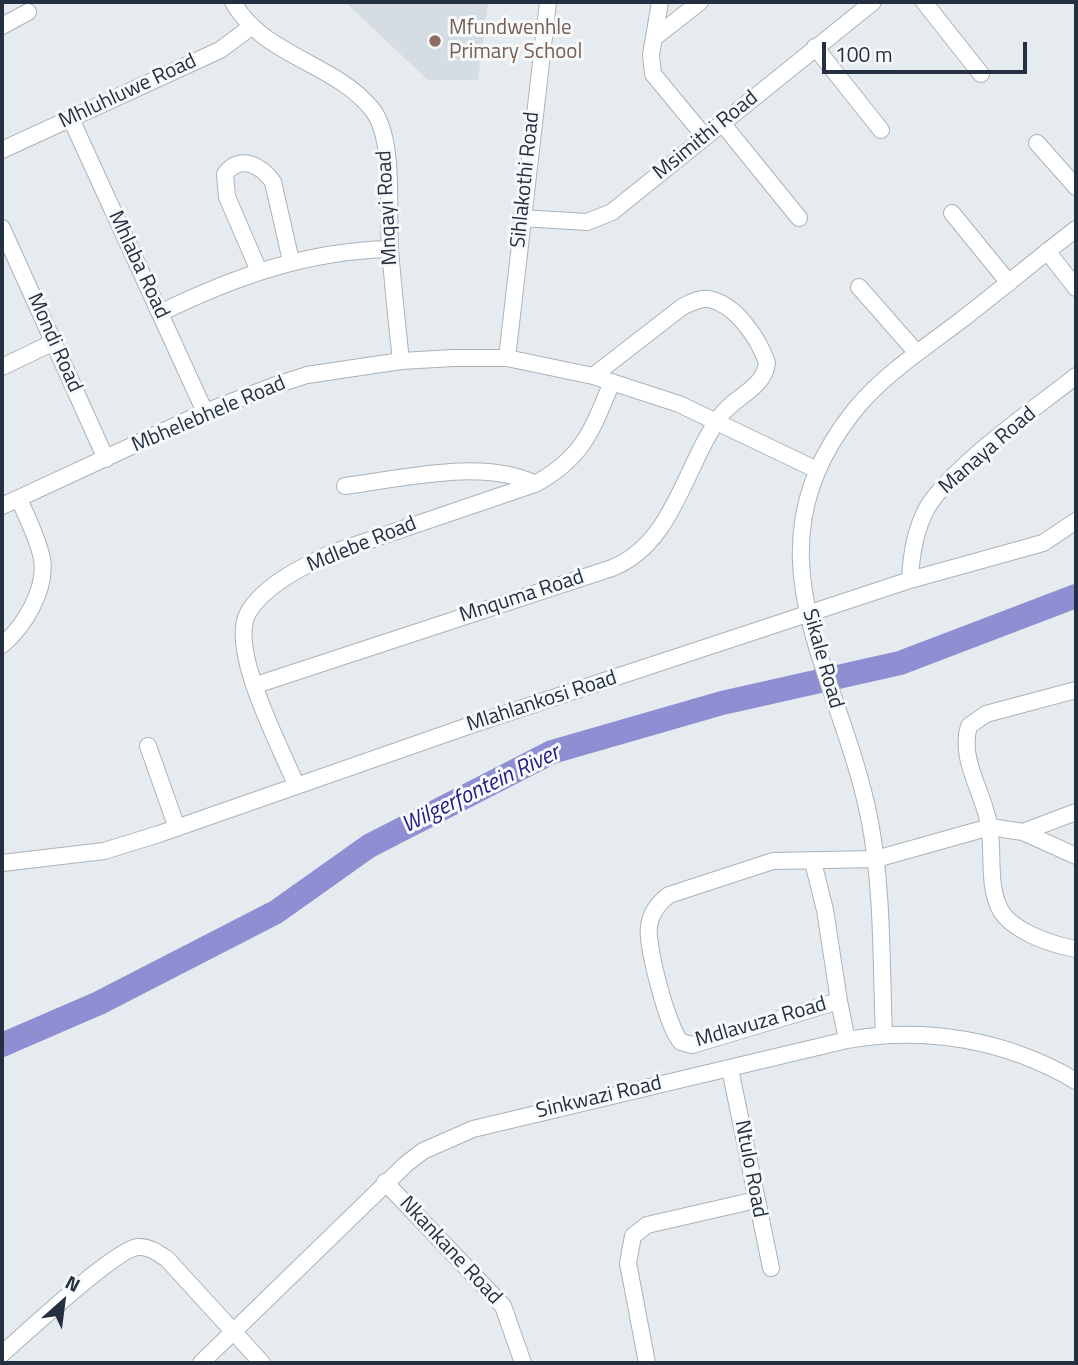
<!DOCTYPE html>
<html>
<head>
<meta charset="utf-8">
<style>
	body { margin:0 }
	#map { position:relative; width:1078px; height:1365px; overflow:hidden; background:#e5ebee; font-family:"Titillium Web",sans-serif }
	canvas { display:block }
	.frame { position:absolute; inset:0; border:4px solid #243041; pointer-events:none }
	.north { position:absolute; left:28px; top:1267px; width:70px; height:70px; -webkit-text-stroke:5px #f6f9fa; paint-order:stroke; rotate:28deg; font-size:19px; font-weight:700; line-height:28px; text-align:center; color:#243041 }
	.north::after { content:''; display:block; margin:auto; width:24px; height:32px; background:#243041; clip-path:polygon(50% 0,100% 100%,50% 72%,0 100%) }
	.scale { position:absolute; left:822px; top:42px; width:205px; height:32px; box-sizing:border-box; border:4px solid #243041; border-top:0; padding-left:9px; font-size:21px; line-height:24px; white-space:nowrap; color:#243041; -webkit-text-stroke:5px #f6f9fa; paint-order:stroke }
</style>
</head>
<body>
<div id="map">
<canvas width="1078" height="1365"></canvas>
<div class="frame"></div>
<div class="north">N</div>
<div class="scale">100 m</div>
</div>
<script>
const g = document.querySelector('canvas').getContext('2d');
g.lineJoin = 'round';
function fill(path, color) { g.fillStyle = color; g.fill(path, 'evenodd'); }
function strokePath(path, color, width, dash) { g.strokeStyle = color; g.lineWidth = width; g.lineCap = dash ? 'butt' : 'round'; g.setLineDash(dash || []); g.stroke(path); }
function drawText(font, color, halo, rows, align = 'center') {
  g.font = font + ' "Titillium Web",sans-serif'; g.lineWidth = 6; g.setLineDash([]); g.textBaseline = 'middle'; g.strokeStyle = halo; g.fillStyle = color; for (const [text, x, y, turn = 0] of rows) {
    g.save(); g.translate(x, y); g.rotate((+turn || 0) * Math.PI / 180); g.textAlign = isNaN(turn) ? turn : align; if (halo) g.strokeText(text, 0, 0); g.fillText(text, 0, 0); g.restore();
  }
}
const built = new Path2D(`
	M 345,2 L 488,2 L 478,80 L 428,80 Z`);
const river = new Path2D(`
	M 2,1045 L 99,1003 L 276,912 L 369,846 L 552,752 L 722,703 L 900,663 L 1076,596`);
const minor = new Path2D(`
	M 233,2 C 262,55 334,63 371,108 C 396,137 387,212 390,249 C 393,286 397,324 401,361
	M 660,2 L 651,55 L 653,74 L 705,137
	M 924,2 L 981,74
	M 2,26 L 28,12
	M 654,38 L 700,2
	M 815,47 L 881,130
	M 71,119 L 205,412
	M 722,123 L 799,218
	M 1037,143 L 1076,187
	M 2,150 L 220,50 L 251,27
	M 952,213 L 1009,283
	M 521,218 L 587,222 L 612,212 L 873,2
	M 2,228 L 106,459
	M 1047,251 L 1076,288
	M 259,271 L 227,197 L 225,174 C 240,154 261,165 273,182 L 291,261
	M 859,287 L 917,353
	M 160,313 C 234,277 306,251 390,249
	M 507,358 L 548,2
	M 2,367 L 54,342
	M 345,486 C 401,479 484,458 535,484
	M 2,506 L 205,412 L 279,384 L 307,375 L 401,361 L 453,358 L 507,358 L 593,376 L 679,404 L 817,470
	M 910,580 C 911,556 915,530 927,508 C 952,466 1036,408 1076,376
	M 2,645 C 24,627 47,589 42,559 C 38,538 27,518 19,499
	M 256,685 L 612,568 C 674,544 685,463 722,414 C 736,396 764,388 767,363 C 759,339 735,303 708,299 C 698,298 690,303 682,307 L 593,376
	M 1076,690 L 986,714 L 969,726 C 958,761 987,797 990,831 C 993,856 988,889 1001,911 C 1014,932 1053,945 1076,949
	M 148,746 L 177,828
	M 296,785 C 281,747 228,650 248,613 C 263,586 302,567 329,554 L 535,484 C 584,457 592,430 612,382
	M 1023,832 L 1076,812
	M 813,862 L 825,910 L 839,1001
	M 2,863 L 104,851 L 159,834 L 471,725 L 910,580 L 1043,543 L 1076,521
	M 884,1034 C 881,964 883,891 870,822 C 841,669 737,553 858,406 C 886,373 926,347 960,321 C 999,291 1037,259 1076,229
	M 847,1040 L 839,1001 L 692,1045 L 681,1042 C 668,1029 646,945 649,926 C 651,912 658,903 669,895 L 773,861 L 876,859 L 990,827 L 1023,832 L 1076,856
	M 730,1069 L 771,1268
	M 385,1182 L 503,1306 L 523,1363
	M 2,1354 C 25,1334 115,1249 138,1247 C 149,1246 158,1253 167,1259 L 262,1363
	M 201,1363 L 406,1164 L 423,1151 L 473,1129 L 847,1040 C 926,1026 1007,1040 1076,1081
	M 647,1363 L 628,1263 L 633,1236 L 647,1225 L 756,1200`);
const markers = [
	[435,41,7,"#8d6e63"]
];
const educationNames = [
	["Mfundwenhle",449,29],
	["Primary School",449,53]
];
const streetNames = [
	["Mhluhluwe Road",128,92,-25],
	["Msimithi Road",706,136,-39],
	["Sihlakothi Road",526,180,-84],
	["Mnqayi Road",388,208,-93],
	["Mhlaba Road",138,265,65],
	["Mondi Road",54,343,66],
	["Mbhelebhele Road",209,415,-23],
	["Manaya Road",988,451,-41],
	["Mdlebe Road",362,545,-22],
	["Mnquma Road",522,597,-18],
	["Sikale Road",822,659,74],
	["Mlahlankosi Road",542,702,-18],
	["Mdlavuza Road",761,1023,-16],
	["Sinkwazi Road",599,1098,-13],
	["Ntulo Road",750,1169,79],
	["Nkankane Road",450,1251,47]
];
const waterNames = [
	["Wilgerfontein River",481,790,-26]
];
fill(built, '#d6dde2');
strokePath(river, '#8f8ed2', 24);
strokePath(minor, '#abb3ba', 18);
strokePath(minor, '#fff', 16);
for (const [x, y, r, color] of markers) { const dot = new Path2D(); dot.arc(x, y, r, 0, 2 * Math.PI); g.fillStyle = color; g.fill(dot); strokePath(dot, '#f6f9fa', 2.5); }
drawText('21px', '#785e54', '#f6f9fa', educationNames, 'left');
drawText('21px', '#243041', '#f6f9fa', streetNames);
drawText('italic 23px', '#201d7d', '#f6f9fa', waterNames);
</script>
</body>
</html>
